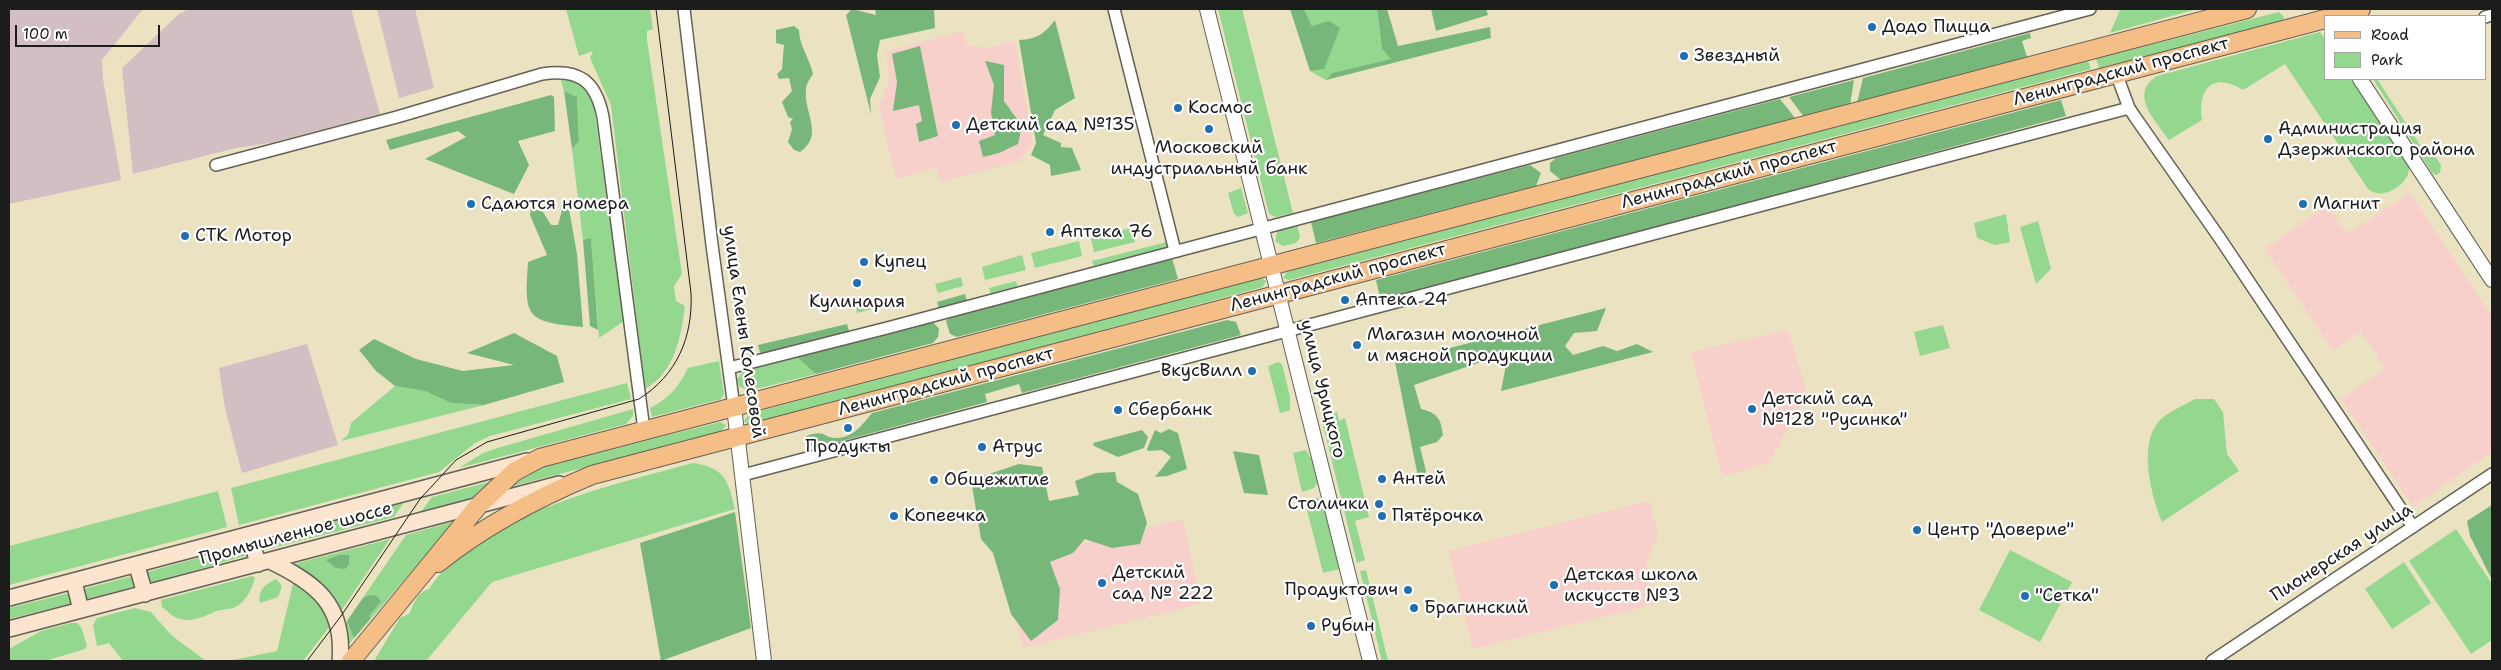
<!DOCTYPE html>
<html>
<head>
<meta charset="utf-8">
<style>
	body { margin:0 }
	#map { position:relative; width:2501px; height:670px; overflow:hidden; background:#ebe2c1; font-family:"Shantell Sans",sans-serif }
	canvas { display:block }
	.frame { position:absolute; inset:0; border:10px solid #1c1c1c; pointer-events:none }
	.legend { position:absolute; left:2324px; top:15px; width:162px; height:65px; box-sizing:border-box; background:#fff; border:1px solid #a4a4a4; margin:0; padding:6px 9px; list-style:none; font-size:15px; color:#1c1c1c }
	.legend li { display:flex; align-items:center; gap:10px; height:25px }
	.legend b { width:25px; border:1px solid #a4a4a4 }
	.scale { position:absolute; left:15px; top:25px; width:145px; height:22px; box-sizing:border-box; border:2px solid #1c1c1c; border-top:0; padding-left:6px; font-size:15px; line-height:18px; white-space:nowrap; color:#1c1c1c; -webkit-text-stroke:4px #fff; paint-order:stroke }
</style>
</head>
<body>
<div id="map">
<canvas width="2501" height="670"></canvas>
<div class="frame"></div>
<ul class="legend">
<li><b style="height:6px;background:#f6be87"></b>Road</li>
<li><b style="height:14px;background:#94d78f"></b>Park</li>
</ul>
<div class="scale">100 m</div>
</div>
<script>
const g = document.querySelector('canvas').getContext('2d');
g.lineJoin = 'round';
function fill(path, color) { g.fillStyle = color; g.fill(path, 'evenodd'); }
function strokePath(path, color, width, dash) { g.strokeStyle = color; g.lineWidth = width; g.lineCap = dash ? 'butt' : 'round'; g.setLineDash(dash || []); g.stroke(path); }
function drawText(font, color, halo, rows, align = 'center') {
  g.font = font + ' "Shantell Sans",sans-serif'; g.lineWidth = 4.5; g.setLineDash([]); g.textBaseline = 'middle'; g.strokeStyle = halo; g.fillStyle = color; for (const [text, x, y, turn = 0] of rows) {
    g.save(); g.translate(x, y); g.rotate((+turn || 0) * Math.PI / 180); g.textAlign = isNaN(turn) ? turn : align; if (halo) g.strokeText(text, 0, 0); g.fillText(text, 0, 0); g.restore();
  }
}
const built = new Path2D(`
	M 964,31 L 967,45 L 986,48 L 1015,41 L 1033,144 L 1019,161 L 941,182 L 936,168 L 896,179 L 879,106 L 890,81 L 886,51 Z
	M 2410,193 L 2492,316 L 2492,452 L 2413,507 L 2341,399 L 2385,368 L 2361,332 L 2333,351 L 2265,249 L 2326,205 L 2347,234 Z
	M 1788,330 L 1807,393 L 1769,463 L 1722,476 L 1691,352 Z
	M 1649,501 L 1658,535 L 1646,564 L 1656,604 L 1473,649 L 1448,551 Z
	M 1183,519 L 1201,604 L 1023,648 L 1003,563 Z`);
const industrial = new Path2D(`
	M 9,9 L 143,9 L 102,60 L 103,79 L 121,180 L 9,204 Z
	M 189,9 L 351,9 L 380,114 L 270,143 L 236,148 L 133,174 L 122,68 L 179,14 Z
	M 377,9 L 415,9 L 434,88 L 399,98 Z
	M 307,344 L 338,445 L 242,473 L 225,408 L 219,368 Z`);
const green = new Path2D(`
	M 566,9 L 650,9 L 653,29 L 647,31 L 647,40 L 682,274 L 674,286 L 676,301 L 685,306 C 681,337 675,372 645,389 L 611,105 L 590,58 L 593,51 L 579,56 Z
	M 1218,9 L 1242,9 L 1293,213 L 1276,217 L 1269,214 Z
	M 1304,9 L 1377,9 L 1382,49 L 1392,59 L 1332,73 L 1326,80 L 1310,71 L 1324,69 L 1312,26 Z
	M 2126,9 L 2197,9 L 2110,33 L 2120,10 Z
	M 2279,12 L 2284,17 L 2282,21 L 2099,68 L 2096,59 Z
	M 2320,32 L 2325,39 L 2325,79 L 2352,79 L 2408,161 C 2416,181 2383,203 2368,189 L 2285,64 L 2243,90 C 2213,71 2197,89 2202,120 L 2169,140 C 2156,121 2128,94 2157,76 Z
	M 2088,61 L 2091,69 L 1289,280 L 1283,278 L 1287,272 Z
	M 566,76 C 584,85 588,88 594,108 L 624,321 L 599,338 L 591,239 L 583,240 L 572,149 L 579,141 L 577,97 L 564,91 L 560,77 Z
	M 2373,79 L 2377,79 L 2422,148 L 2428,145 L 2441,165 L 2440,173 L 2436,175 L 2432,173 Z
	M 1241,188 L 1248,213 L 1238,217 L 1234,214 L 1228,193 Z
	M 2006,214 L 2010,242 L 1995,245 L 1977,238 L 1974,223 Z
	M 2038,221 L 2051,269 L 2036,284 L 2020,227 Z
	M 1297,224 L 1300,237 L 1296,243 L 1283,246 L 1275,241 L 1278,229 Z
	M 1131,228 L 1135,242 L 1094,252 L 1091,238 Z
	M 1079,241 L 1082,256 L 1035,268 L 1031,253 Z
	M 1167,242 L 1168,248 L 1094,267 L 1092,261 Z
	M 1022,255 L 1026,270 L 985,280 L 982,267 Z
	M 961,277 L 963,286 L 938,293 L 935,284 Z
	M 1261,278 L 1266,281 L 1263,287 L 749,425 L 744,421 L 749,414 Z
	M 1016,281 L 1018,287 L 991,294 L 989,288 Z
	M 879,298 L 882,306 L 857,313 L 855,304 Z
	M 1943,325 L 1950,348 L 1920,356 L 1914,332 Z
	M 796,356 L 816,374 L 748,391 L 739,386 L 737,379 L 745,369 Z
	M 719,361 L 724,394 L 721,399 L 652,417 L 650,408 C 669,398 679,387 688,368 Z
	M 1278,362 L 1282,364 L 1290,397 L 1290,410 L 1280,413 L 1268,366 Z
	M 627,383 L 631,399 L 490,436 L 475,443 L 439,472 L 239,525 L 231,488 Z
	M 395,386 L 425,391 L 451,403 L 484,405 L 341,441 L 348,435 L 351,423 Z
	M 2195,399 L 2214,399 L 2223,412 L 2227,454 L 2239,471 L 2162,522 C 2151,496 2138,444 2159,421 C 2168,412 2184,405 2195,399 Z
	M 633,409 L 633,416 L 626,424 L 459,468 L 483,453 L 501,447 Z
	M 1337,412 L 1339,421 L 1345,418 L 1369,517 L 1355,521 L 1365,560 L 1357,563 L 1321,417 Z
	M 720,422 L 726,425 L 721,432 L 513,486 L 530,472 L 543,467 Z
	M 1306,450 L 1313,462 L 1318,482 L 1314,488 L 1302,492 L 1293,453 Z
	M 693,463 C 725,468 728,480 735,509 L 492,582 L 426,661 L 374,661 L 400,618 L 409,614 C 414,604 417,592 429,589 C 477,515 612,485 693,463 Z
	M 489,482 L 475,497 L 421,512 L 432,497 Z
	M 218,491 L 227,527 L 9,585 L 9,546 Z
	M 1318,498 L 1323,502 L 1340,569 L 1323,573 L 1305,502 Z
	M 404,502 L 394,517 L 265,550 L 262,540 Z
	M 455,521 L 349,644 L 345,624 L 406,535 Z
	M 2456,529 L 2492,584 L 2492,640 L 2471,654 L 2409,561 Z
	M 390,539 L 339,614 L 322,585 L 294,564 Z
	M 245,545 L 248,555 L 150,583 L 147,572 Z
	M 2010,550 L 2072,582 L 2040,642 L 1979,610 Z
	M 2404,562 L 2431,603 L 2392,629 L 2365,589 Z
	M 1366,570 L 1388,661 L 1382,661 L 1360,571 Z
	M 133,576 L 136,586 L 87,599 L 83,589 Z
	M 252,576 L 255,577 C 253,588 245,604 233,608 C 227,610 220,609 214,612 C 204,617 189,623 177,618 C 171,616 167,610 162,607 L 161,600 Z
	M 276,579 L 282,586 L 278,597 L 260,603 C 257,590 266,584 276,579 Z
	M 298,581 C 314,593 325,607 330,626 L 303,661 L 228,661 L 277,651 L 293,584 Z
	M 69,593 L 72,603 L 9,619 L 9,608 Z
	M 135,608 L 151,612 L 171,635 L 206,661 L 123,661 L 109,643 L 97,646 L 93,625 L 97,618 Z
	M 71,623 L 77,623 L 81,627 L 87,646 L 85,649 L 45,661 L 9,661 L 9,649 L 41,631 Z`);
const forest = new Path2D(`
	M 852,9 L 876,15 L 875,9 L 934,9 L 935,28 L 880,40 L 877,55 L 880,77 L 870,99 L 871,114 L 846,15 Z
	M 1290,9 L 1304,9 L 1312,26 L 1329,21 L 1340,28 L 1324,69 L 1310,71 Z
	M 1377,9 L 1387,9 L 1398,46 L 1490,27 L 1491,38 L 1326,80 L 1332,73 L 1391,59 L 1382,49 Z
	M 1431,9 L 1486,9 L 1488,15 L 1436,31 Z
	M 1055,20 L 1075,98 L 1055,110 L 1043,135 L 1061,143 L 1061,147 L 1072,148 L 1081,170 L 1051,176 L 1050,165 L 1031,155 L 1036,143 L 1019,40 C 1037,39 1044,34 1055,20 Z
	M 794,26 L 799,30 C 799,45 810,59 813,74 C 810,79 806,84 806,89 C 803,112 825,135 800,152 L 794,150 L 788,142 L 792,129 L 790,122 L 793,119 L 788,117 L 782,102 L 792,91 L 789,78 L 779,79 L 777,74 L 782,69 L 784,45 L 776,43 L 776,30 Z
	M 2030,33 L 2031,38 L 2022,41 L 2027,57 L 1857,103 L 1863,78 Z
	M 920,46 L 938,136 L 919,142 L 916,124 L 922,121 L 919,105 L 893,111 L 897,82 L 892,54 Z
	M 985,61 L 1004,65 L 1004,101 L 1022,126 L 1018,144 L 999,153 L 983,157 L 979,141 L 995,135 L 991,112 L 994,85 Z
	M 1854,80 L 1850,105 L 1804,117 L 1789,97 Z
	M 564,91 L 577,97 L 579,141 L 572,149 Z
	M 551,95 L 554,97 L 555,131 L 518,141 L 529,165 L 514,194 L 425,159 L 466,137 L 458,131 L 390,150 L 386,140 Z
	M 1780,99 L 1796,119 L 1561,180 L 1550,171 L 1550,163 L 1556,158 Z
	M 2061,100 L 2066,116 L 1381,302 L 1376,280 Z
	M 1530,165 L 1541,173 L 1536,186 L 1316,243 L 1311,222 Z
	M 531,208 L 543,212 L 551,225 L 558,225 L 562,210 L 569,209 L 577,254 L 583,327 C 526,322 524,318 528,262 L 547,255 L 530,215 Z
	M 591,238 L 598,330 L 590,326 L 583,240 Z
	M 1172,258 L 1178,279 L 957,337 L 950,334 L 946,321 L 951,315 Z
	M 965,294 L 967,301 L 939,309 L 937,302 Z
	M 1606,308 L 1597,331 L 1574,333 L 1565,346 L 1573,355 L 1603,346 L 1617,351 L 1637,344 L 1653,352 L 1501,391 L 1505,370 L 1505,351 L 1478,363 L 1414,385 L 1421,409 C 1437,413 1441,418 1443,435 L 1437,442 L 1420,447 L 1426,471 L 1420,487 L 1395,362 Z
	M 1227,320 L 1236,322 L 1241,335 L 1022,393 L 1019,384 L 985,394 L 987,402 L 816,448 L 808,444 L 806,436 C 827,429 822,438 836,438 C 853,438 862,425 872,413 Z
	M 928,321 L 934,323 L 939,329 L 938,337 L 933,343 L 816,374 L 796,356 Z
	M 847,324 L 850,334 L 761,356 L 758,345 Z
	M 514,333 L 557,356 L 564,382 L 484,405 L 451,403 L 425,391 L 395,386 L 376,371 L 359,350 L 374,339 L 416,359 L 463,371 L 514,365 L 467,353 Z
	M 1169,429 L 1178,433 L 1187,469 L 1167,476 L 1155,477 L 1171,457 L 1162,450 L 1148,451 L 1147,449 L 1155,430 L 1161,433 Z
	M 1142,430 L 1148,437 L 1144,448 L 1118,457 L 1094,446 L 1093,443 Z
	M 1233,451 L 1259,455 L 1268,495 L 1244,493 Z
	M 1019,464 L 1042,467 L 1049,501 L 1079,495 L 1075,481 L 1096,473 L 1115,472 L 1117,482 L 1138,494 L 1147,523 L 1140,544 L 1112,548 L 1085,539 L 1073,553 L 1050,562 L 1060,589 L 1058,620 L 1031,641 L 1011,614 L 993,553 L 981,539 L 971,480 Z
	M 2492,505 L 2492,580 L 2470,536 L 2467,521 Z
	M 735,512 L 751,628 L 661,661 L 640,543 Z
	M 339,555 L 349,555 L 349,564 L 345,569 L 336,568 L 326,560 Z
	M 370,595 L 377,596 L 381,601 L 369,616 L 370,619 L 354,638 L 347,621 L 363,598 Z`);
const minor = new Path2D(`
	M 684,9 L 712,245 L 734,407
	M 1114,9 L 1175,251
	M 2485,17 L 2492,15
	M 2116,73 L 2129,108 L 2135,117 L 2219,237 L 2413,527
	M 216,165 L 397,117 L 542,74 C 579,68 596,81 603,117 L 644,430
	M 729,368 L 887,328 L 2090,9
	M 743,475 L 2129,108
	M 2212,661 L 2492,474`);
const tertiary = new Path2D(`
	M 1207,9 L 1370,661
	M 2360,79 L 2492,280
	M 734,407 L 764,661`);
const secondary = new Path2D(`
	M 250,535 L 258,564
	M 270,561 C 316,583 345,605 340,661
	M 137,566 L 145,594
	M 74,582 L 81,610
	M 9,598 L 527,461
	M 9,629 L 559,484`);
const primary = new Path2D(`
	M 2334,16 L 2361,9
	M 438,563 C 485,525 537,498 592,475 L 2325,19
	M 351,661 L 479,505 L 514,472 L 540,458 L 2247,9`);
const tram = new Path2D(`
	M 307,661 L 341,616 L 420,499 L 456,460 L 487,442 L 639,399 C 677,375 693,337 691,293 L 656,9`);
const markers = [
	[1872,27,5,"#1f6fb2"],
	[1684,56,5,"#1f6fb2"],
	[1178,108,5,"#1f6fb2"],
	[956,125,5,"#1f6fb2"],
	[1209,129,5,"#1f6fb2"],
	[2268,139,5,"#1f6fb2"],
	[471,204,5,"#1f6fb2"],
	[2303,204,5,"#1f6fb2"],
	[1050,232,5,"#1f6fb2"],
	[185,236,5,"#1f6fb2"],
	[864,262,5,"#1f6fb2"],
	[857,283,5,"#1f6fb2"],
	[1345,300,5,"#1f6fb2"],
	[1357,345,5,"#1f6fb2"],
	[1252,371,5,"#1f6fb2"],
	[1752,409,5,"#1f6fb2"],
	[1118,410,5,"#1f6fb2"],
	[848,428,5,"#1f6fb2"],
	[982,447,5,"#1f6fb2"],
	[1382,479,5,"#1f6fb2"],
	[934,480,5,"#1f6fb2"],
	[1379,504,5,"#1f6fb2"],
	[894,516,5,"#1f6fb2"],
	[1382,516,5,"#1f6fb2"],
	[1917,530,5,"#1f6fb2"],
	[1102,583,5,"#1f6fb2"],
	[1554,585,5,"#1f6fb2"],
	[1408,590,5,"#1f6fb2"],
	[2025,596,5,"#1f6fb2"],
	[1414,608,5,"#1f6fb2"],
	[1311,626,5,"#1f6fb2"]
];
const poiNames = [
	["Додо Пицца",1882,27],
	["Звездный",1694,56],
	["Космос",1188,108],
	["Детский сад №135",966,125],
	["Администрация",2278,129],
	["Дзержинского района",2278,150],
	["Московский",1209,148,"center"],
	["индустриальный банк",1209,169,"center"],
	["Сдаются номера",481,204],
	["Магнит",2313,204],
	["Аптека 76",1060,232],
	["СТК Мотор",195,236],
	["Купец",874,262],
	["Аптека 24",1355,300],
	["Кулинария",857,302,"center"],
	["Магазин молочной",1367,335],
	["и мясной продукции",1367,356],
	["ВкусВилл",1242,371,"right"],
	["Детский сад",1762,399],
	["№128 \"Русинка\"",1762,420],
	["Сбербанк",1128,410],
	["Продукты",848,447,"center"],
	["Атрус",992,447],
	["Антей",1392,479],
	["Общежитие",944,480],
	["Столички",1369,504,"right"],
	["Копеечка",904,516],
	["Пятёрочка",1392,516],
	["Центр \"Доверие\"",1927,530],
	["Детский",1112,573],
	["сад № 222",1112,594],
	["Детская школа",1564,575],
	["искусств №3",1564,596],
	["Продуктович",1398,590,"right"],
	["\"Сетка\"",2035,596],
	["Брагинский",1424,608],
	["Рубин",1321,626]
];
const streetNames = [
	["Ленинградский проспект",2121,72,-15],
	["Ленинградский проспект",1729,175,-15],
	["Ленинградский проспект",1338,278,-15],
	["улица Елены Колесовой",743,332,82],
	["Ленинградский проспект",946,382,-15],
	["улица Урицкого",1322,389,76],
	["Промышленное шоссе",296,534,-15],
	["Пионерская улица",2342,553,-33]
];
fill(built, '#f7d0cc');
fill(industrial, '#d2bec3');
fill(green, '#94d78f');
fill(forest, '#77b87a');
strokePath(minor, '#646156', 14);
strokePath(tertiary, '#646156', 16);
strokePath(secondary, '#646156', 18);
strokePath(primary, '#646156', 20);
strokePath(minor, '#fff', 11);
strokePath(tertiary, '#fff', 14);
strokePath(secondary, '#fbe5cf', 15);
strokePath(primary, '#f6be87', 18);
strokePath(tram, '#1c1c1c', 1);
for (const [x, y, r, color] of markers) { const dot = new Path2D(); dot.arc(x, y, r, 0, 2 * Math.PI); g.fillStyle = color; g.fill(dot); strokePath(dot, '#fff', 2); }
drawText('18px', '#1c1c1c', '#fff', poiNames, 'left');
drawText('18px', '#1c1c1c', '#fff', streetNames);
</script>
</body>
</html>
